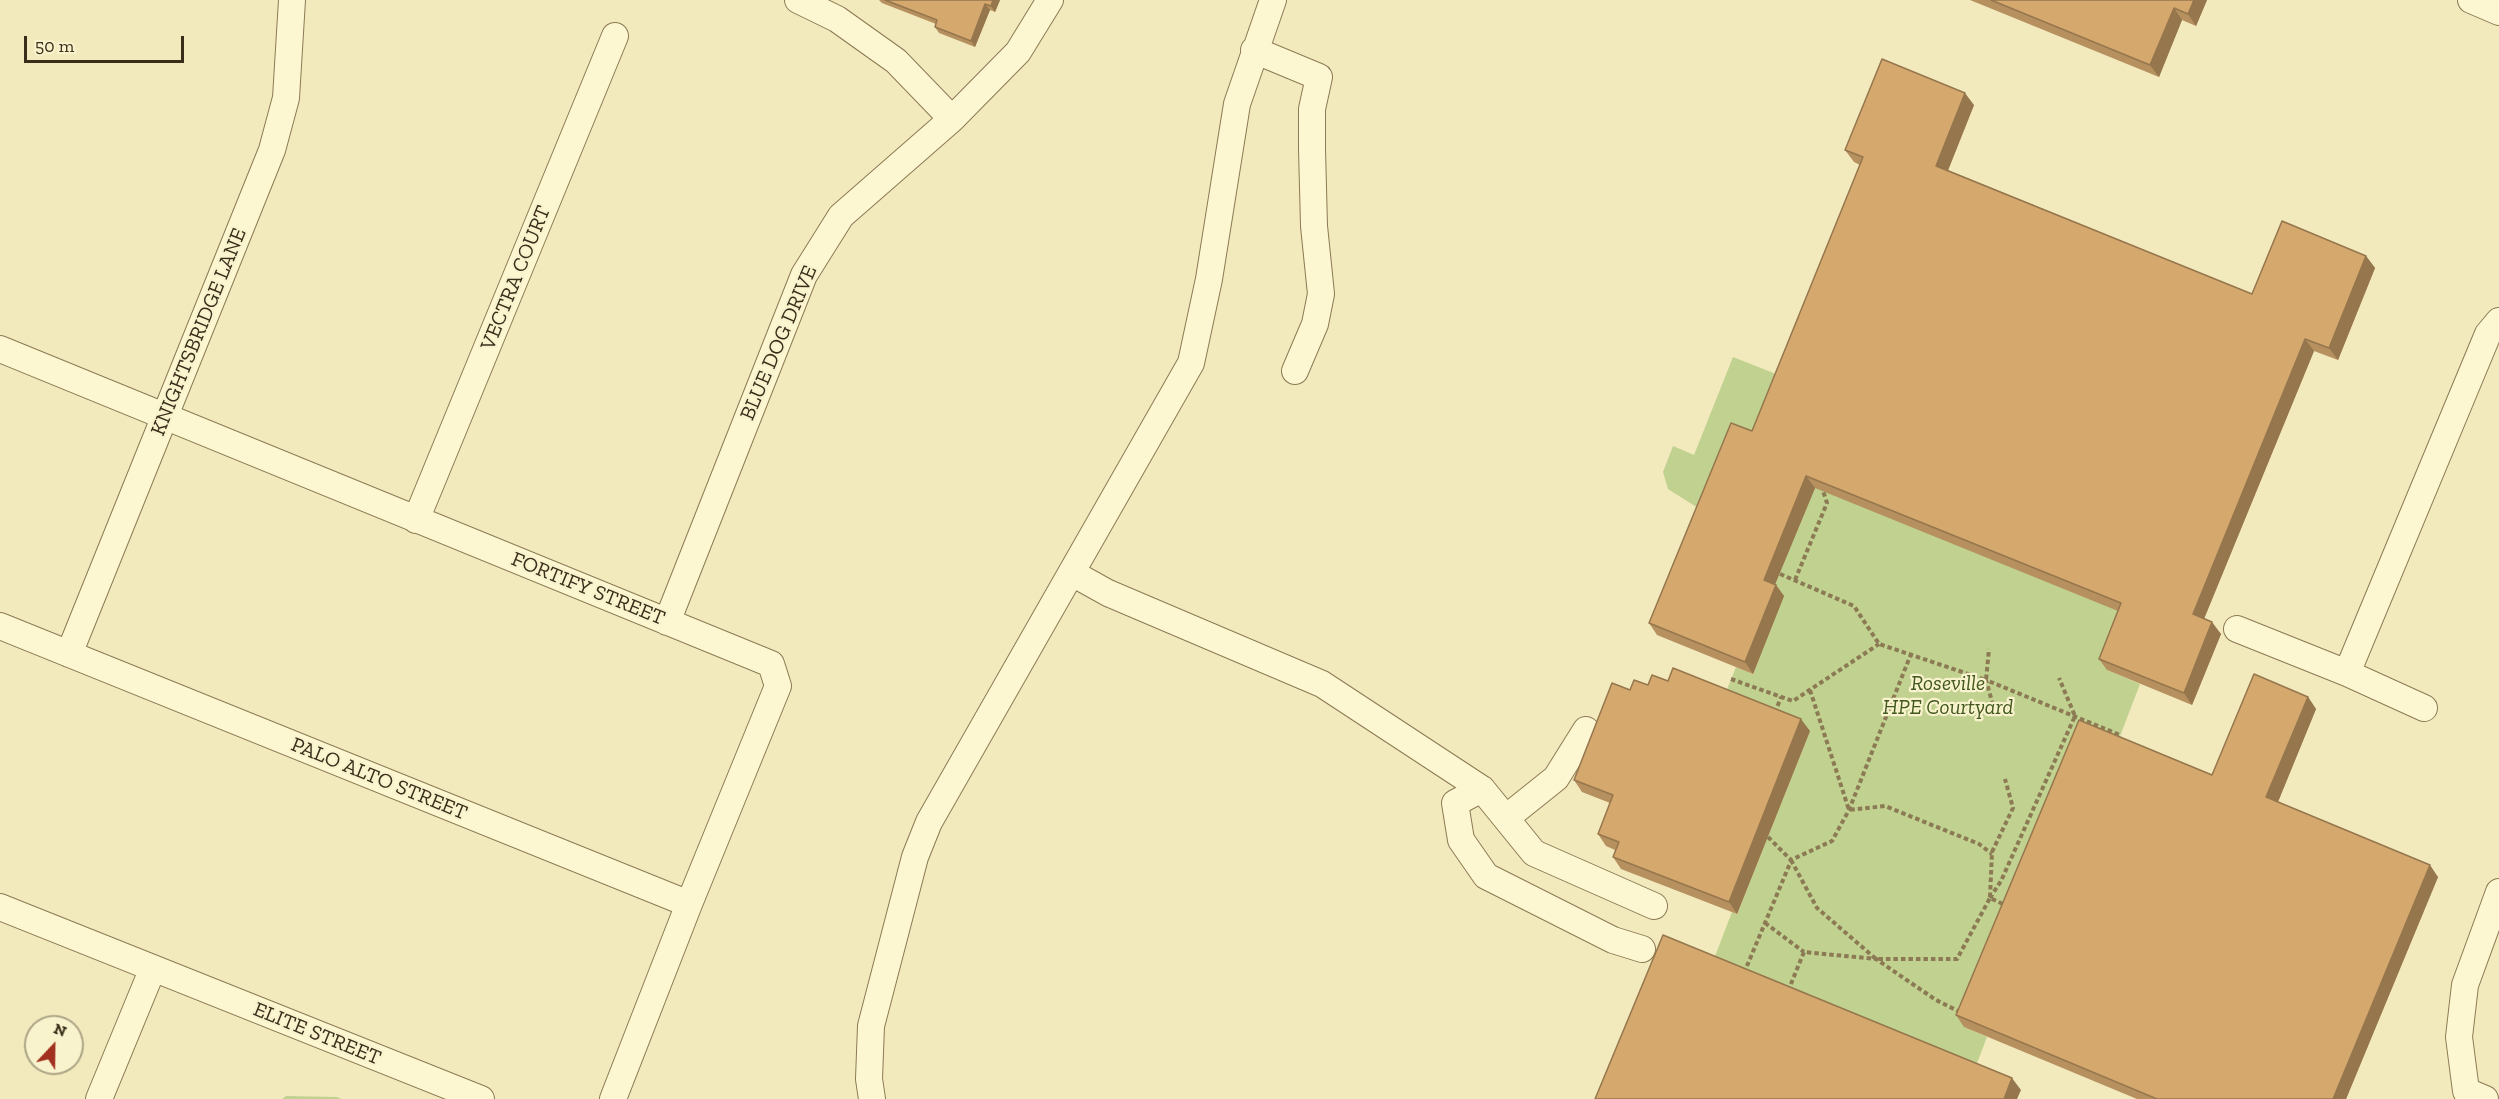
<!DOCTYPE html>
<html>
<head>
<meta charset="utf-8">
<style>
	body { margin:0 }
	#map { position:relative; width:2499px; height:1099px; overflow:hidden; background:#f2eabd; font-family:"Zilla Slab",serif }
	canvas { display:block }
	.north { position:absolute; left:24px; top:1015px; width:60px; height:60px; box-sizing:border-box; background:#f9f3cd; border:2px solid #ada486; border-radius:50%; rotate:22deg; font-size:16px; font-weight:700; line-height:24px; text-align:center; color:#3a2e1b }
	.north::after { content:''; display:block; margin:auto; width:21px; height:27px; background:#a2301e; clip-path:polygon(50% 0,100% 100%,50% 72%,0 100%) }
	.scale { position:absolute; left:24px; top:36px; width:160px; height:27px; box-sizing:border-box; border:3px solid #3a2e1b; border-top:0; padding-left:8px; font-size:18px; line-height:21px; white-space:nowrap; color:#3a2e1b; -webkit-text-stroke:4px #f9f3cd; paint-order:stroke }
</style>
</head>
<body>
<div id="map">
<canvas width="2499" height="1099"></canvas>
<div class="north">N</div>
<div class="scale">50 m</div>
</div>
<script>
const g = document.querySelector('canvas').getContext('2d');
g.lineJoin = 'round';
function fill(path, color) { g.fillStyle = color; g.fill(path, 'evenodd'); }
function strokePath(path, color, width, dash) { g.strokeStyle = color; g.lineWidth = width; g.lineCap = dash ? 'butt' : 'round'; g.setLineDash(dash || []); g.stroke(path); }
function drawText(font, color, halo, rows, align = 'center') {
  g.font = font + ' "Zilla Slab",serif'; g.lineWidth = 4.5; g.setLineDash([]); g.textBaseline = 'middle'; g.strokeStyle = halo; g.fillStyle = color; for (const [text, x, y, turn = 0] of rows) {
    g.save(); g.translate(x, y); g.rotate((+turn || 0) * Math.PI / 180); g.textAlign = isNaN(turn) ? turn : align; if (halo) g.strokeText(text, 0, 0); g.fillText(text, 0, 0); g.restore();
  }
}
const green = new Path2D(`
	M 1733,357 L 1776,374 L 1751,434 L 1729,427 L 1698,508 L 1668,489 L 1663,472 L 1673,446 L 1694,455 Z
	M 1815,487 L 2129,615 L 2107,670 L 2140,684 L 2117,744 L 1965,1027 L 1987,1037 L 1974,1071 L 1712,964 L 1732,912 L 1737,914 L 1810,731 L 1724,697 L 1736,667 L 1753,674 L 1772,592 Z
	M 286,1096 L 337,1097 L 341,1099 L 282,1099 Z`);
const path = new Path2D(`
	M 1780,574 L 1854,606 L 1879,644 L 1986,680 L 1989,649
	M 1795,580 L 1827,503 L 1823,491
	M 1731,679 L 1793,701 L 1879,644
	M 1810,690 L 1849,810 L 1885,806 L 1979,844 L 1992,854
	M 1993,705 L 1986,680 L 2120,735
	M 1775,713 L 1781,697
	M 1768,837 L 1791,860 L 1832,841 L 1849,810 L 1911,654
	M 1791,860 L 1817,908 L 1876,959 L 1957,959 L 1990,898 L 2005,905
	M 1990,897 L 1992,852 L 2013,808 L 2005,779
	M 1990,898 L 2001,881 L 2075,716 L 2059,678
	M 1765,923 L 1804,952
	M 1744,973 L 1791,861
	M 1788,991 L 1804,952 L 1876,959 L 1936,1000 L 1960,1012`);
const minor = new Path2D(`
	M 798,0 L 837,19 L 896,61 L 952,119
	M 2471,0 L 2499,12
	M 1254,50 L 1319,77 L 1312,109 L 1312,149 L 1314,226 L 1321,294 L 1315,324 L 1295,371
	M 0,349 L 771,664 L 778,686 L 689,904 L 613,1099
	M 416,520 L 615,36
	M 1072,573 L 1108,593 L 1322,684 L 1482,789 L 1455,803 L 1461,840 L 1486,876 L 1613,940 L 1642,949
	M 667,622 L 804,275 L 841,216 L 952,119 L 1018,52 L 1050,0
	M 0,626 L 689,904
	M 2237,629 L 2347,673 L 2488,334 L 2499,321
	M 69,654 L 272,150 L 286,98 L 292,0
	M 2347,673 L 2424,708
	M 1482,789 L 1534,853 L 1654,906
	M 1506,818 L 1556,778 L 1586,730
	M 0,907 L 481,1099
	M 99,1099 L 153,968
	M 872,1099 L 869,1079 L 871,1026 L 915,857 L 929,822 L 1191,363 L 1209,279 L 1237,104 L 1273,0
	M 2485,1099 L 2466,1091 L 2459,1037 L 2465,985 L 2499,892`);
const wall = new Path2D(`
	M 879,0 L 1000,0 L 995,12 L 990,10 L 975,47 L 939,33 L 935,27 L 936,24 L 882,3 Z
	M 1970,0 L 2207,0 L 2196,26 L 2182,20 L 2159,77 Z
	M 1974,105 L 1948,170 L 2252,294 L 2366,256 L 2375,268 L 2338,360 L 2314,351 L 2204,619 L 2221,634 L 2192,705 L 2107,670 L 2099,659 L 2118,611 L 1815,488 L 1775,584 L 1784,596 L 1753,674 L 1657,635 L 1649,623 L 1752,431 L 1860,165 L 1854,162 L 1845,150 Z
	M 1668,681 L 1810,731 L 1737,914 L 1621,869 L 1613,857 L 1615,850 L 1606,846 L 1598,834 L 1610,803 L 1582,792 L 1574,780 L 1630,690 Z
	M 2308,697 L 2316,709 L 2278,802 L 2438,877 L 2346,1099 L 2137,1099 L 1964,1027 L 1956,1015 Z`);
const shadedWall = new Path2D(`
	M 993,0 L 1000,0 L 995,12 L 991,6 Z
	M 2194,0 L 2207,0 L 2196,26 L 2188,14 Z
	M 985,4 L 990,10 L 975,47 L 971,41 Z
	M 2174,8 L 2182,20 L 2159,77 L 2150,65 Z
	M 1965,93 L 1974,105 L 1945,178 L 1936,166 Z
	M 2366,256 L 2375,268 L 2338,360 L 2329,348 Z
	M 2305,339 L 2314,351 L 2201,626 L 2193,614 Z
	M 1806,476 L 1815,488 L 1772,592 L 1764,580 Z
	M 1776,585 L 1784,596 L 1753,674 L 1745,662 Z
	M 2212,622 L 2221,634 L 2192,705 L 2184,693 Z
	M 2308,697 L 2316,709 L 2275,809 L 2266,797 Z
	M 1801,719 L 1810,731 L 1737,914 L 1729,902 Z
	M 2430,865 L 2438,877 L 2346,1099 L 2333,1099 Z
	M 2012,1078 L 2021,1090 L 2017,1099 L 2004,1099 Z`);
const building = new Path2D(`
	M 885,0 L 993,0 L 991,6 L 985,4 L 971,41 L 935,27 L 937,20 Z
	M 1991,0 L 2194,0 L 2188,14 L 2174,8 L 2150,65 Z
	M 1882,59 L 1965,93 L 1936,166 L 2252,294 L 2282,221 L 2366,256 L 2329,348 L 2305,339 L 2193,614 L 2212,622 L 2184,693 L 2099,659 L 2121,603 L 1806,476 L 1764,580 L 1776,585 L 1745,662 L 1649,623 L 1731,423 L 1752,431 L 1863,157 L 1845,150 Z
	M 1673,668 L 1801,719 L 1729,902 L 1613,857 L 1619,842 L 1598,834 L 1613,795 L 1574,780 L 1612,683 L 1630,690 L 1634,680 L 1648,685 L 1652,675 L 1668,681 Z
	M 2254,674 L 2308,697 L 2266,797 L 2430,865 L 2333,1099 L 2157,1099 L 1956,1015 L 2079,720 L 2212,775 Z
	M 1663,935 L 2012,1078 L 2004,1099 L 1595,1099 Z`);
const streetNames = [
	["VECTRA COURT",516,278,-68],
	["KNIGHTSBRIDGE LANE",199,332,-68],
	["BLUE DOG DRIVE",779,343,-67],
	["FORTIFY STREET",588,589,22],
	["PALO ALTO STREET",379,779,22],
	["ELITE STREET",317,1034,22]
];
const parkNames = [
	["Roseville",1948,684],
	["HPE Courtyard",1948,708]
];
fill(green, '#c0d190');
strokePath(minor, '#8c7a54', 28);
strokePath(path, '#8c7a54', 4, [4.5, 3]);
strokePath(minor, '#fcf6d1', 26);
fill(wall, '#b7905f');
fill(shadedWall, '#95764d');
fill(building, '#d5a86e');
strokePath(building, '#95764d', 1.5);
drawText('21px', '#3a2e1b', '#f9f3cd', streetNames);
drawText('italic 21px', '#42581f', '#f9f3cd', parkNames);
</script>
</body>
</html>
